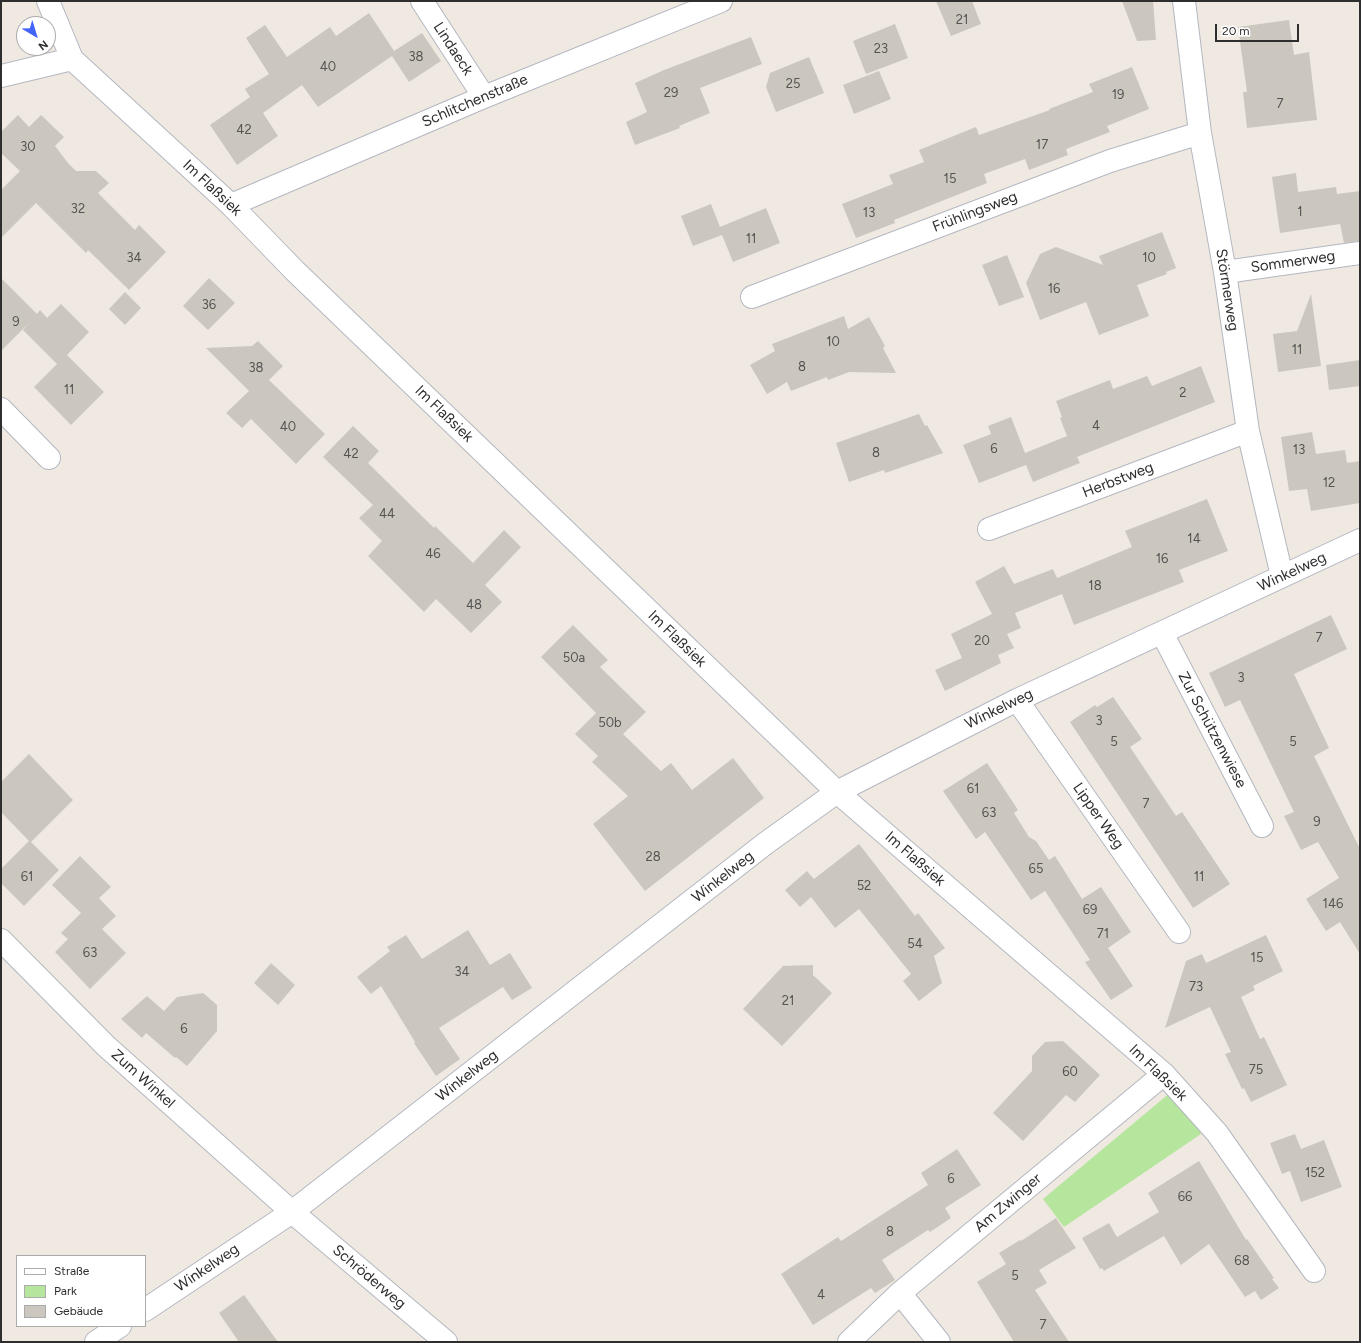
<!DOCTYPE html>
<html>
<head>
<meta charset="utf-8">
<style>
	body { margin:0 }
	#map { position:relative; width:1361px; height:1343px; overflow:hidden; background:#efe9e1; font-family:Figtree,sans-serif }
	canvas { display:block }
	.frame { position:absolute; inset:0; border:2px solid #2e2e2e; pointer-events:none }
	.legend { position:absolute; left:16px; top:1255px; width:130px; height:72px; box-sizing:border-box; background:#fff; border:1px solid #ababab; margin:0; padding:5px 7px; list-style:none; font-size:12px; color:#2e2e2e }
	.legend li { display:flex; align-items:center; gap:8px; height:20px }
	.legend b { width:20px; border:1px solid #ababab }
	.north { position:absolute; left:16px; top:16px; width:40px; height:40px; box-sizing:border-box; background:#fff; border:1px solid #ababab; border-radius:50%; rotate:142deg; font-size:11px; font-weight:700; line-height:16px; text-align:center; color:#2e2e2e }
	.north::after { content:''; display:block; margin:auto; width:14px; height:18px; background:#4264fb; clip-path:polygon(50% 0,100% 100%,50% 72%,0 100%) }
	.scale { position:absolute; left:1215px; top:24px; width:84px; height:18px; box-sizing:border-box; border:2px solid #2e2e2e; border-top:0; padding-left:5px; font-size:12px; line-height:14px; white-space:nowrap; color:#2e2e2e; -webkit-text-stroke:3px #fff; paint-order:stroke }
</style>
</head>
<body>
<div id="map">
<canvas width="1361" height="1343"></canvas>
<div class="frame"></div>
<ul class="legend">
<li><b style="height:5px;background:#fff"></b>Straße</li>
<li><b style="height:11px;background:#b6e59e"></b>Park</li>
<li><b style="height:11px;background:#cbc7bf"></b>Gebäude</li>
</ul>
<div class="north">N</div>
<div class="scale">20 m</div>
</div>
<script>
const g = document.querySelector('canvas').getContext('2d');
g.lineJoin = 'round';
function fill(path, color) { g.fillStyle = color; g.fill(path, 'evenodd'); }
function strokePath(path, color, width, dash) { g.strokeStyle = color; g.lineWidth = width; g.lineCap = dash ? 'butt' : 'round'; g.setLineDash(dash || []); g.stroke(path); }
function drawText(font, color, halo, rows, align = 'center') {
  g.font = font + ' Figtree,sans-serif'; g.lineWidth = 3; g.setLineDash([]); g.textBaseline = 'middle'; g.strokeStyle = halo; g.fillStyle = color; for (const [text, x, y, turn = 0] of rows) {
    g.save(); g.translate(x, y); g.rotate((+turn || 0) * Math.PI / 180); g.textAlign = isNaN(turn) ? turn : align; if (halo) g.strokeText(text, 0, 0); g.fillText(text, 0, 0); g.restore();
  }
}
const green = new Path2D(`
	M 1171,1092 L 1199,1129 L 1201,1134 L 1064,1227 L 1043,1199 Z`);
const building = new Path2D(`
	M 936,1 L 972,1 L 981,24 L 951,36 Z
	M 1122,1 L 1153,1 L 1156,40 L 1137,41 Z
	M 369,13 L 394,51 L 422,33 L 441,61 L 409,82 L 392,56 L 318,107 L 302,85 L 263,113 L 278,136 L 237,165 L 210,125 L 250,97 L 245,89 L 269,74 L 246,38 L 265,25 L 287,57 L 330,27 L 336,36 Z
	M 1289,20 L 1294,55 L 1309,52 L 1317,120 L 1247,128 L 1243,92 L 1247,92 L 1238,27 Z
	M 895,24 L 908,58 L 866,74 L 853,41 Z
	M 751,37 L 762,64 L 700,88 L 710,113 L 679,126 L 680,128 L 635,145 L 626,122 L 647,112 L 635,83 L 664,70 Z
	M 809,57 L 824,93 L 776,112 L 766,87 L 770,73 Z
	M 1132,67 L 1149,109 L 1107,126 L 1110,132 L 1066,149 L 1068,155 L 1029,170 L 1025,159 L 984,174 L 987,183 L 894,220 L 895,223 L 856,238 L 842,204 L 893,184 L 889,175 L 924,162 L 919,150 L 976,127 L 979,135 L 1050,110 L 1049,109 L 1093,92 L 1089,84 Z
	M 879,71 L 891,99 L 854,114 L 843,85 Z
	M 18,115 L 29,127 L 41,115 L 64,137 L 55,146 L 68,163 L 76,171 L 96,171 L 109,183 L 98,193 L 135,230 L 139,225 L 166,252 L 129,290 L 88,250 L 86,253 L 36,203 L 1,238 L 1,190 L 20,171 L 1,153 L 1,132 Z
	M 1296,173 L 1298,192 L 1336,187 L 1337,194 L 1360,191 L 1360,241 L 1344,243 L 1340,224 L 1280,233 L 1272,177 Z
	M 711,204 L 720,227 L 766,208 L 780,243 L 733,262 L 722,235 L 693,246 L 681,216 Z
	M 1162,232 L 1176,268 L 1166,272 L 1167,274 L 1137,285 L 1149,316 L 1099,335 L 1086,302 L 1040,320 L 1026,283 L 1040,254 L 1056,247 L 1103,265 L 1099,256 Z
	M 1007,255 L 1024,297 L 999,306 L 982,265 Z
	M 1,278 L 37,314 L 40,310 L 47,318 L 61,304 L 89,332 L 67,355 L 104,392 L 71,425 L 34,387 L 57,364 L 23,330 L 29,323 L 1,351 Z
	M 209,278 L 235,303 L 208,330 L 183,306 Z
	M 125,292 L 141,308 L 125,325 L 109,309 Z
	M 1311,294 L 1321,366 L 1278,372 L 1273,334 L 1297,331 Z
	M 844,316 L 848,329 L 869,317 L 885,346 L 883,348 L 896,373 L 849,372 L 828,380 L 827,377 L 791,391 L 787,382 L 767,394 L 750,365 L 775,351 L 772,344 Z
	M 258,341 L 283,366 L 269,380 L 325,434 L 296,464 L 251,419 L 242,428 L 226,413 L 249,391 L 206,348 L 252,346 Z
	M 1360,360 L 1360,386 L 1329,390 L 1326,365 Z
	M 1201,366 L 1215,402 L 1077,457 L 1080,463 L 1033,482 L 1026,465 L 979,483 L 963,445 L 991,434 L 988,426 L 1011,417 L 1025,453 L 1067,436 L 1060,418 L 1062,417 L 1056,401 L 1110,380 L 1113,389 L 1147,376 L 1152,386 Z
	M 919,414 L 925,426 L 927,425 L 943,453 L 885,473 L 884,470 L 849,482 L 836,443 Z
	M 353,426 L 379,451 L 368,463 L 434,528 L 435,526 L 473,563 L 504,530 L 521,547 L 485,585 L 502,602 L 471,633 L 436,599 L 424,612 L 368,556 L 382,541 L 359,518 L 373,505 L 323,457 Z
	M 1312,432 L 1316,454 L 1345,450 L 1347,463 L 1360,461 L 1360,503 L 1311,511 L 1307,489 L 1289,491 L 1281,437 Z
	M 1207,499 L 1228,551 L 1179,570 L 1184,582 L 1074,625 L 1062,594 L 1015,613 L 1021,628 L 1007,634 L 1014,648 L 998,655 L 1001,663 L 945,691 L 935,670 L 962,658 L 951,634 L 992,614 L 975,582 L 1004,566 L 1014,584 L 1053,569 L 1057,578 L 1132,547 L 1125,531 Z
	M 1331,615 L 1347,649 L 1294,674 L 1329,748 L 1314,756 L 1360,849 L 1360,954 L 1340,922 L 1326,931 L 1306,899 L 1339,878 L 1318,842 L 1301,850 L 1284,816 L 1294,812 L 1240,700 L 1225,707 L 1209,673 Z
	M 573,625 L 608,660 L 600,667 L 646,712 L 623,734 L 661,771 L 671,763 L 692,790 L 733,758 L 764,798 L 645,891 L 593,824 L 628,796 L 592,762 L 598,756 L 575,734 L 596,713 L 541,657 Z
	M 1113,697 L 1142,739 L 1130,747 L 1176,816 L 1182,812 L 1230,884 L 1193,908 L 1070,722 L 1095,705 L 1097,707 Z
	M 29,754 L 73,800 L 31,842 L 59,870 L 24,906 L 1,883 L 1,869 L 29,841 L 1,812 L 1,782 Z
	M 987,763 L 1018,810 L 1014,813 L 1029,837 L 1036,841 L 1049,860 L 1055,856 L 1082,899 L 1101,887 L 1131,932 L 1108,948 L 1133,986 L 1111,1000 L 1085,962 L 1090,960 L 1045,891 L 1031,900 L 985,832 L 976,839 L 943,791 Z
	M 859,844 L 915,916 L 918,913 L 945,948 L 934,956 L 942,983 L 919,1001 L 903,981 L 911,974 L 859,909 L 835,928 L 811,897 L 800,907 L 785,890 L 807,871 L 814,879 Z
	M 80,856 L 111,887 L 99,898 L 116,916 L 102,929 L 126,953 L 90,989 L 55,952 L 68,939 L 61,933 L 81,913 L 52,885 Z
	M 468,930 L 490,965 L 510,953 L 532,988 L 512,1000 L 503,987 L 439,1028 L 460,1059 L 436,1076 L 414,1043 L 415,1042 L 381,986 L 371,994 L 357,977 L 390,951 L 387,947 L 406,935 L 422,959 Z
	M 1266,935 L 1283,971 L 1253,986 L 1255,990 L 1241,997 L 1260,1039 L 1264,1037 L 1287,1085 L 1251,1102 L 1244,1088 L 1242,1089 L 1225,1054 L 1231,1052 L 1210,1007 L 1165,1028 L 1186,961 L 1202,954 L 1206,963 Z
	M 271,963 L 295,985 L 278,1005 L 254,983 Z
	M 813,965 L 813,975 L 832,993 L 782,1046 L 743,1009 L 783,966 Z
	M 203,993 L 217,1005 L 217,1031 L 187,1066 L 176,1057 L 175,1058 L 146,1033 L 142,1038 L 121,1019 L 147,996 L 164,1011 L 177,997 Z
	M 1063,1041 L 1100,1075 L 1075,1102 L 1066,1095 L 1023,1141 L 993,1113 L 1032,1071 L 1032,1056 L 1045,1042 Z
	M 1295,1134 L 1301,1149 L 1324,1140 L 1342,1187 L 1301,1202 L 1290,1171 L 1282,1174 L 1270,1143 Z
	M 957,1149 L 981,1185 L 945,1208 L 951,1218 L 930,1232 L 928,1230 L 882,1260 L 895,1280 L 875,1293 L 871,1288 L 813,1325 L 781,1274 L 838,1237 L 841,1241 L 928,1185 L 921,1173 Z
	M 1199,1161 L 1246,1240 L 1247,1239 L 1274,1278 L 1272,1279 L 1279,1288 L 1261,1300 L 1255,1291 L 1245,1297 L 1209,1244 L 1181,1265 L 1164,1236 L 1104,1271 L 1102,1268 L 1100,1269 L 1082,1238 L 1109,1223 L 1117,1237 L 1159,1212 L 1148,1193 Z
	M 1056,1218 L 1076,1248 L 1039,1270 L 1047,1283 L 1035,1290 L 1069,1342 L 1014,1342 L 977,1282 L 1006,1264 L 999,1253 L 1020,1240 L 1021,1241 Z
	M 244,1295 L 278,1342 L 239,1342 L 219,1313 Z`);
const street = new Path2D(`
	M 48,1 L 72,59 L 231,205 L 295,271 L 837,792 L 1164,1074 L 1217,1133 L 1314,1271
	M 422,1 L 484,97
	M 1184,1 L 1200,133 L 1225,272 L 1248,431 L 1282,576
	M 1,76 L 72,59
	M 231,205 L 484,97 L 721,1
	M 1225,272 L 1360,253
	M 752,297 L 1110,161 L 1200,133
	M 1,409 L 49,458
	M 989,529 L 1248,431
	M 1162,633 L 1262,826
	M 1017,700 L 1179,932
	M 1,940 L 106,1046 L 292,1212 L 446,1342
	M 145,1310 L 292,1212 L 766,843 L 837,792 L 1017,700 L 1360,540
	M 96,1342 L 120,1326
	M 849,1342 L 900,1293
	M 939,1342 L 900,1293 L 1164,1074`);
const numberNames = [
	["21",962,20],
	["23",881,49],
	["38",416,57],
	["40",328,67],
	["25",793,84],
	["29",671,93],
	["19",1118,95],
	["7",1280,104],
	["42",244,130],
	["17",1042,145],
	["30",28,147],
	["15",950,179],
	["32",78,209],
	["1",1300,212],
	["13",869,213],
	["11",751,239],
	["34",134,258],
	["10",1149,258],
	["16",1054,289],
	["36",209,305],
	["9",16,322],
	["10",833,342],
	["11",1297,350],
	["8",802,367],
	["38",256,368],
	["11",69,390],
	["2",1183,393],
	["4",1096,426],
	["40",288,427],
	["6",994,449],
	["13",1299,450],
	["8",876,453],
	["42",351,454],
	["12",1329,483],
	["44",387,514],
	["14",1194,539],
	["46",433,554],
	["16",1162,559],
	["18",1095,586],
	["48",474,605],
	["7",1319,638],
	["20",982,641],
	["50a",574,658],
	["3",1241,678],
	["3",1099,721],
	["50b",610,723],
	["5",1114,742],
	["5",1293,742],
	["61",973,789],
	["7",1146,804],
	["63",989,813],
	["9",1317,822],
	["28",653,857],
	["65",1036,869],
	["61",27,877],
	["11",1199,877],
	["52",864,886],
	["146",1333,904],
	["69",1090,910],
	["71",1103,934],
	["54",915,944],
	["63",90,953],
	["15",1257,958],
	["34",462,972],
	["73",1196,987],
	["21",788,1001],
	["6",184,1029],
	["75",1256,1070],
	["60",1070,1072],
	["152",1315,1173],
	["6",951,1179],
	["66",1185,1197],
	["8",890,1232],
	["68",1242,1261],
	["5",1015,1276],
	["4",821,1295],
	["7",1043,1325]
];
const streetNames = [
	["Lindaeck",453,49,57],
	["Schlitchenstraße",475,101,-23],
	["Im Flaßsiek",212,188,43],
	["Frühlingsweg",975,212,-21],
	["Sommerweg",1293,262,-8],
	["Störmerweg",1227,290,81],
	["Im Flaßsiek",444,414,44],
	["Herbstweg",1118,480,-21],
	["Winkelweg",1292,572,-25],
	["Im Flaßsiek",677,639,44],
	["Winkelweg",999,709,-26],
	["Zur Schützenwiese",1212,730,62],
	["Lipper Weg",1098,816,55],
	["Im Flaßsiek",915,859,41],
	["Winkelweg",723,877,-38],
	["Im Flaßsiek",1158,1073,44],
	["Winkelweg",467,1076,-38],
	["Zum Winkel",143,1079,42],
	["Am Zwinger",1008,1203,-40],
	["Winkelweg",207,1268,-34],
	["Schröderweg",369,1277,40]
];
fill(green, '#b6e59e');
fill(building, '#cbc7bf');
strokePath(street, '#b4b7c1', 24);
strokePath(street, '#fff', 22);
drawText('13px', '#555452', null, numberNames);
drawText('15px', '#2e2e2e', '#fff', streetNames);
</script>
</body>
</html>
